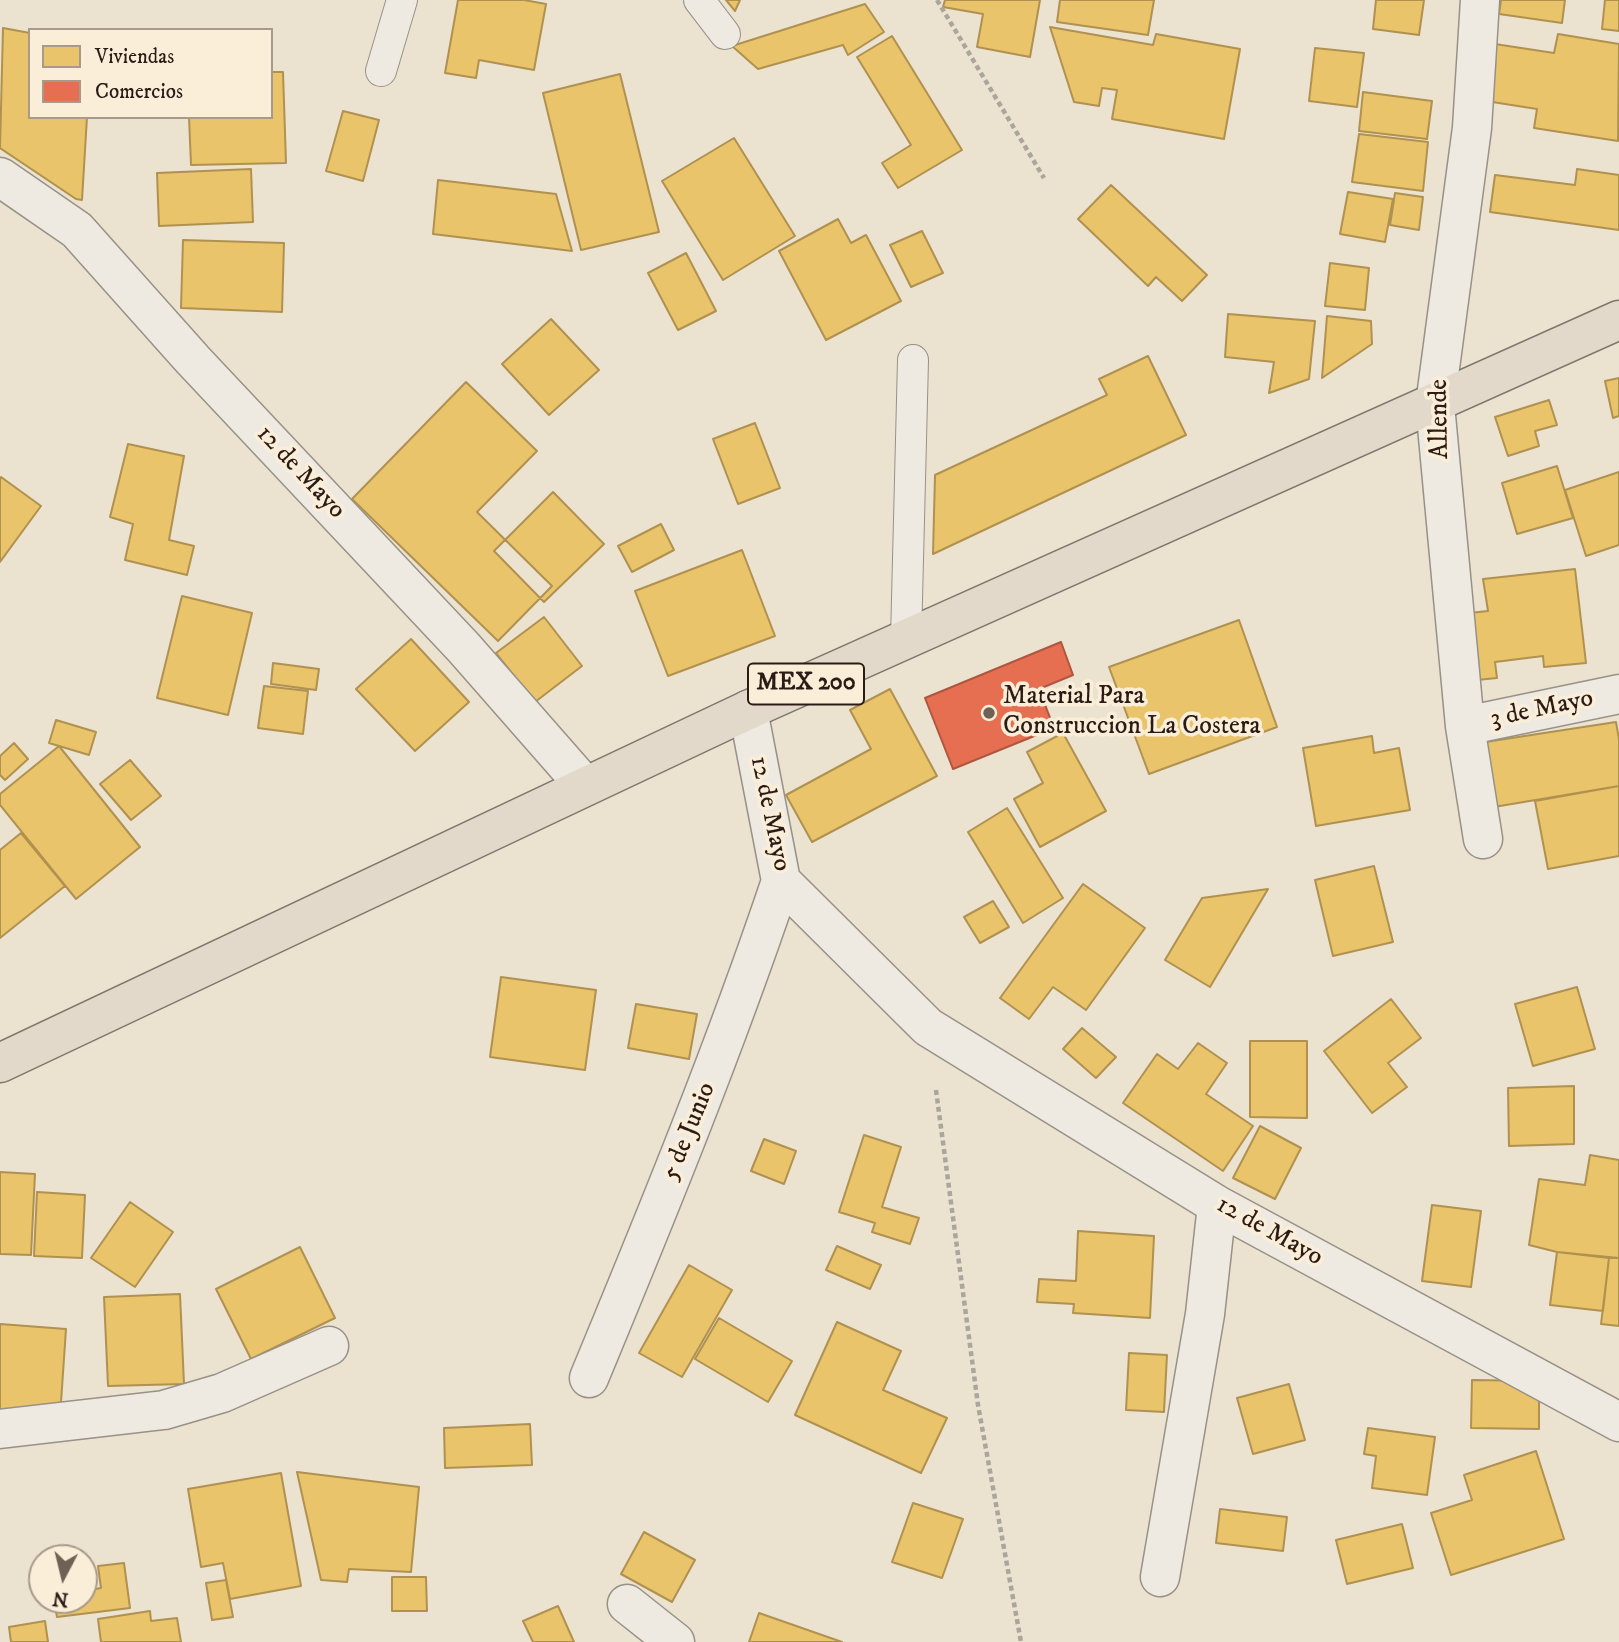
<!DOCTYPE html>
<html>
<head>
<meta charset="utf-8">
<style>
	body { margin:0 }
	#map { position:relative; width:1619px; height:1642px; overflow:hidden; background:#ebe2d0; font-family:"IM FELL DW Pica",serif }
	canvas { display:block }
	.legend { position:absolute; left:28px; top:28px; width:245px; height:91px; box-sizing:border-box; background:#faeed9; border:2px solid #a89a8b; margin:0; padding:9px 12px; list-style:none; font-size:21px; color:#2c1b15 }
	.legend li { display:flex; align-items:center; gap:14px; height:35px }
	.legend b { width:35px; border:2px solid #a89a8b }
	.north { position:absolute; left:28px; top:1544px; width:70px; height:70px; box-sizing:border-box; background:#faeed9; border:2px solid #a89a8b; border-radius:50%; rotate:187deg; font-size:19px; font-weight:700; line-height:28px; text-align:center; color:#2c1b15 }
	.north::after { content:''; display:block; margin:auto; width:24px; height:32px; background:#6f6156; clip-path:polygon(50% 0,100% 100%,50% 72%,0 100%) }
</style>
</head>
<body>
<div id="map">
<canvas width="1619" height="1642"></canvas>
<ul class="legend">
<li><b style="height:19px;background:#e9c46a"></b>Viviendas</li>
<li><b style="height:19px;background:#e76f51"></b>Comercios</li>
</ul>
<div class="north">N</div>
</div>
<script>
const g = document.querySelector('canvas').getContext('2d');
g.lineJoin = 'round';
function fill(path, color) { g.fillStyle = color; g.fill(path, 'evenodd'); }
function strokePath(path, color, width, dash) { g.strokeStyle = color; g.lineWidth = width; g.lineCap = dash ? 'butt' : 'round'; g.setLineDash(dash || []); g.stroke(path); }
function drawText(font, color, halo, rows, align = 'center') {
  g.font = font + ' "IM FELL DW Pica",serif'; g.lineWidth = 7; g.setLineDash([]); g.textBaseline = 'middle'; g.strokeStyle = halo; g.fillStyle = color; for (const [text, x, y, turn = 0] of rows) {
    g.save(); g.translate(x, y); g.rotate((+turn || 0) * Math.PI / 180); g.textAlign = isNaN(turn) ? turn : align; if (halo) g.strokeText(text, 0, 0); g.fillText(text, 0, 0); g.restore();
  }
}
const homes = new Path2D(`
	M 458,0 L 524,0 L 546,4 L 534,70 L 479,60 L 476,78 L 445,73 Z
	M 726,0 L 740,0 L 735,11 Z
	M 945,0 L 1040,0 L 1030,57 L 977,47 L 983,14 L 943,7 Z
	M 1060,0 L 1154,0 L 1148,35 L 1057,22 Z
	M 1376,0 L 1424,0 L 1419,35 L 1373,29 Z
	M 1501,0 L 1565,0 L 1562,23 L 1499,14 Z
	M 1605,0 L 1619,0 L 1619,31 L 1602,29 Z
	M 865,4 L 884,32 L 848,55 L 843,45 L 758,69 L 732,46 Z
	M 1050,27 L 1153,45 L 1156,34 L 1240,49 L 1224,139 L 1112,119 L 1117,90 L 1102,88 L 1099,106 L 1074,102 Z
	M 3,28 L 30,33 L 30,117 L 87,117 L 82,200 L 76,199 L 0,148 Z
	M 1558,34 L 1619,44 L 1618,141 L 1534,128 L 1537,109 L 1486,101 L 1495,44 L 1554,53 Z
	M 892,36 L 962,150 L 898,188 L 882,163 L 911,145 L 857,57 Z
	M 1315,48 L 1364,53 L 1357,107 L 1309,101 Z
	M 271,72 L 283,72 L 286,163 L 191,165 L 189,117 L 271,117 Z
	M 620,74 L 659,232 L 581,250 L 543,93 Z
	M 1363,92 L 1432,101 L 1427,139 L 1359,131 Z
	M 343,111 L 379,120 L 363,181 L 326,171 Z
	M 1359,134 L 1428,142 L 1423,191 L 1352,182 Z
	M 734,138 L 795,236 L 723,280 L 662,181 Z
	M 251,169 L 253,222 L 159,226 L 157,173 Z
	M 1577,169 L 1619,175 L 1619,230 L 1490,212 L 1495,175 L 1575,185 Z
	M 438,180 L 556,194 L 572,251 L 433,234 Z
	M 1111,185 L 1207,275 L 1182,301 L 1156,277 L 1148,286 L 1078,219 Z
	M 1348,192 L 1393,199 L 1385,242 L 1340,234 Z
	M 1395,193 L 1423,197 L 1419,230 L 1390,225 Z
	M 838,219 L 851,243 L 866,235 L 901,301 L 826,340 L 779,251 Z
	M 922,231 L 943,273 L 911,287 L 890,245 Z
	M 183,240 L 284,243 L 282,312 L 181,308 Z
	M 686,253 L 716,311 L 678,330 L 648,273 Z
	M 1330,263 L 1369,268 L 1365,310 L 1325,306 Z
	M 1228,314 L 1315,321 L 1309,379 L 1269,393 L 1274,362 L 1225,357 Z
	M 1327,316 L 1371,321 L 1372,344 L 1322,378 Z
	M 551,319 L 599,370 L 549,415 L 502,364 Z
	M 1148,356 L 1186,435 L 933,554 L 935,475 L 1107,395 L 1099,379 Z
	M 1619,378 L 1619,416 L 1613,418 L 1605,381 Z
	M 466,382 L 537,451 L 477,512 L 552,586 L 498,641 L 352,499 Z
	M 1549,400 L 1557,425 L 1535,431 L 1539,446 L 1508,456 L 1495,417 Z
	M 755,423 L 780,488 L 738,504 L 713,439 Z
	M 128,444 L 184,456 L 169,540 L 194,546 L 187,575 L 125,560 L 133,524 L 110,517 Z
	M 1557,466 L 1573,518 L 1517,534 L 1502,483 Z
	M 1619,472 L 1619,545 L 1586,556 L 1565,490 Z
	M 1,477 L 41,506 L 0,562 L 0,479 Z
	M 553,492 L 604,544 L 544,602 L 494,551 Z
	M 661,524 L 674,550 L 632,572 L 618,546 Z
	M 742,550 L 775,636 L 668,676 L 635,591 Z
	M 1575,569 L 1586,663 L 1544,667 L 1543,656 L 1495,662 L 1497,678 L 1467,681 L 1460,614 L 1488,611 L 1483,579 Z
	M 182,596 L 252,613 L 228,715 L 157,698 Z
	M 544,617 L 582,666 L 535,702 L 496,653 Z
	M 1239,620 L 1277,727 L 1149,774 L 1109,667 Z
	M 411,639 L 469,702 L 415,751 L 356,689 Z
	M 273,663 L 319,669 L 316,690 L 271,684 Z
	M 264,686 L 308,691 L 303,734 L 258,728 Z
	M 890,689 L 937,776 L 812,842 L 786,795 L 871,749 L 850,710 Z
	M 56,720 L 96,732 L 89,755 L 49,743 Z
	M 1616,722 L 1619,739 L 1619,786 L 1488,808 L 1479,743 Z
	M 1063,733 L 1106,811 L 1040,847 L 1014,799 L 1043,783 L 1027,752 Z
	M 1372,736 L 1374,753 L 1399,748 L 1410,810 L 1316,826 L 1303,748 Z
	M 14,743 L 28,759 L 5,780 L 0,775 L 0,756 Z
	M 59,746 L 140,847 L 76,899 L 0,805 L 0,794 Z
	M 130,760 L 161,796 L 131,820 L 100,784 Z
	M 1619,786 L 1619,856 L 1548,869 L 1535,801 Z
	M 1007,808 L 1063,898 L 1023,923 L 968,832 Z
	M 21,833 L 65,886 L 0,938 L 0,850 Z
	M 1374,866 L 1393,942 L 1333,956 L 1315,880 Z
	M 1083,884 L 1145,928 L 1086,1010 L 1053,987 L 1029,1019 L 1000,998 Z
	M 1268,889 L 1210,987 L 1165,960 L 1202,898 Z
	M 993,901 L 1009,927 L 980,943 L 964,917 Z
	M 501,977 L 596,990 L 585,1070 L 490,1057 Z
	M 1577,987 L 1595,1049 L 1533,1066 L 1515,1004 Z
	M 1391,999 L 1421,1038 L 1388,1063 L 1407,1087 L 1372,1113 L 1324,1051 Z
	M 636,1004 L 697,1014 L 689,1059 L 628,1048 Z
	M 1082,1028 L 1116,1057 L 1096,1078 L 1063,1049 Z
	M 1250,1041 L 1307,1041 L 1307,1118 L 1250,1117 Z
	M 1198,1043 L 1227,1063 L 1206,1094 L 1253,1126 L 1223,1171 L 1123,1103 L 1157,1054 L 1178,1069 Z
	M 1574,1086 L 1574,1144 L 1509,1146 L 1508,1088 Z
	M 1260,1126 L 1301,1148 L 1275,1199 L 1233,1178 Z
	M 864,1135 L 901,1147 L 882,1207 L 919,1218 L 910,1244 L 872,1232 L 875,1223 L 839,1212 Z
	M 764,1139 L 796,1151 L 784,1184 L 751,1171 Z
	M 1590,1155 L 1619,1160 L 1619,1258 L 1557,1252 L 1529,1245 L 1539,1179 L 1585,1185 Z
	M 0,1172 L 35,1174 L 31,1255 L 0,1254 Z
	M 37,1192 L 85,1195 L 82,1258 L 34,1256 Z
	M 130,1202 L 173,1232 L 135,1287 L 91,1258 Z
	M 1432,1205 L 1481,1211 L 1471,1287 L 1422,1281 Z
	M 1078,1231 L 1154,1236 L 1150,1318 L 1073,1313 L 1074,1304 L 1037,1302 L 1039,1279 L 1076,1281 Z
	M 837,1246 L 881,1265 L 870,1289 L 826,1270 Z
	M 300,1247 L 335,1318 L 251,1359 L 216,1289 Z
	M 1557,1252 L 1609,1258 L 1603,1311 L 1550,1305 Z
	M 1609,1258 L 1619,1258 L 1619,1326 L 1601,1324 Z
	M 689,1265 L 732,1290 L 682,1377 L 639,1353 Z
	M 180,1294 L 184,1384 L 108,1386 L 104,1297 Z
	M 719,1318 L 792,1361 L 768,1402 L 695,1359 Z
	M 837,1322 L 901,1351 L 883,1390 L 947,1418 L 921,1473 L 795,1415 Z
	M 0,1324 L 66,1329 L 60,1417 L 0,1413 Z
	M 1129,1353 L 1167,1355 L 1164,1412 L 1126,1410 Z
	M 1472,1380 L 1539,1381 L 1539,1429 L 1471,1428 Z
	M 1289,1384 L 1305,1440 L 1253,1454 L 1237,1398 Z
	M 530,1424 L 532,1465 L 445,1468 L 444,1428 Z
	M 1368,1428 L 1435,1437 L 1427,1495 L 1372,1488 L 1376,1456 L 1364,1454 Z
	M 1536,1451 L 1564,1539 L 1451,1575 L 1431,1513 L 1472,1500 L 1464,1475 Z
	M 297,1472 L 419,1487 L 411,1572 L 349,1569 L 347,1582 L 321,1580 Z
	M 281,1473 L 301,1586 L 230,1599 L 223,1563 L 201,1567 L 188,1489 Z
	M 913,1503 L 963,1519 L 942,1578 L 892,1562 Z
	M 1220,1509 L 1287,1517 L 1283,1551 L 1216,1543 Z
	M 1402,1524 L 1413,1568 L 1347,1584 L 1336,1540 Z
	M 644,1532 L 695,1560 L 672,1602 L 621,1574 Z
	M 124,1563 L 130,1608 L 57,1617 L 54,1600 L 84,1600 L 84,1591 L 101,1588 L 98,1566 Z
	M 392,1577 L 426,1577 L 427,1611 L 392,1611 Z
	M 226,1580 L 233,1617 L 212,1620 L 206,1583 Z
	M 558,1606 L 574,1642 L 533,1642 L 523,1621 Z
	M 150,1611 L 151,1621 L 177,1618 L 181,1642 L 101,1642 L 98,1619 Z
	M 759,1613 L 842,1642 L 749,1642 Z
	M 45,1621 L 48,1642 L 11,1642 L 9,1627 Z`);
const shops = new Path2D(`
	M 1061,642 L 1073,675 L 1039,689 L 1054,728 L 953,769 L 925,698 Z`);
const path = new Path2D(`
	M 937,0 L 1044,178
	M 936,1090 L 978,1405 L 1021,1642`);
const lane = new Path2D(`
	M 699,0 L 725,34
	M 381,71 L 402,0
	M 906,639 L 913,360`);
const street = new Path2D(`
	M 1480,0 L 1472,128 L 1435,405 L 1465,726 L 1483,839
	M 0,177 L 77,230 L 193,360 L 464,648 L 585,786
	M 748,710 L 781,881 L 928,1027 L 1217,1205 L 1619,1422
	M 1465,726 L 1619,694
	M 589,1378 C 657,1214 724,1050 781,881
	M 0,1429 L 164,1410 L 222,1393 L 329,1346
	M 1160,1577 L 1205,1314 L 1217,1205
	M 627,1604 L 675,1642`);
const highway = new Path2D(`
	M 0,1063 L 748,710 L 1619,320`);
const markers = [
	[989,713,7,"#6f6156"]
];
const shields = [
	[806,684,116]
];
const shieldNames = [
	["MEX 200",806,684]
];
const streetNames = [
	["Allende",1441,419,-91],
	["12 de Mayo",300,473,47],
	["3 de Mayo",1542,710,-12],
	["12 de Mayo",769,814,78],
	["5 de Junio",690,1132,-68],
	["12 de Mayo",1269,1232,29]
];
const poiNames = [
	["Material Para",1003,698],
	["Construccion La Costera",1003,728]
];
fill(homes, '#e9c46a');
strokePath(homes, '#b09150', 2);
fill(shops, '#e76f51');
strokePath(shops, '#af563f', 2);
strokePath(lane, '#989187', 32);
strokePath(street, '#989187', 41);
strokePath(highway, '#7e776d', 41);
strokePath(path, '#aaa59d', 4.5, [5, 3.5]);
strokePath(lane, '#eeeae1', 30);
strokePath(street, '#eeeae1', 38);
strokePath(highway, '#e2d9cb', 38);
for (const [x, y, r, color] of markers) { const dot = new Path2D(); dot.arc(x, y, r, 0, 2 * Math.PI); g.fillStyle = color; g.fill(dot); strokePath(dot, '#faeed9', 2.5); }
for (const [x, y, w] of shields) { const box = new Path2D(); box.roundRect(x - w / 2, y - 20.5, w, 41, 5); g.fillStyle = '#faeed9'; g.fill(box); strokePath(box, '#2c1b15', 2); }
drawText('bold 24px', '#2c1b15', null, shieldNames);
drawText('26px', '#2c1b15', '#faeed9', streetNames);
drawText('26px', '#2c1b15', '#faeed9', poiNames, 'left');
</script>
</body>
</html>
